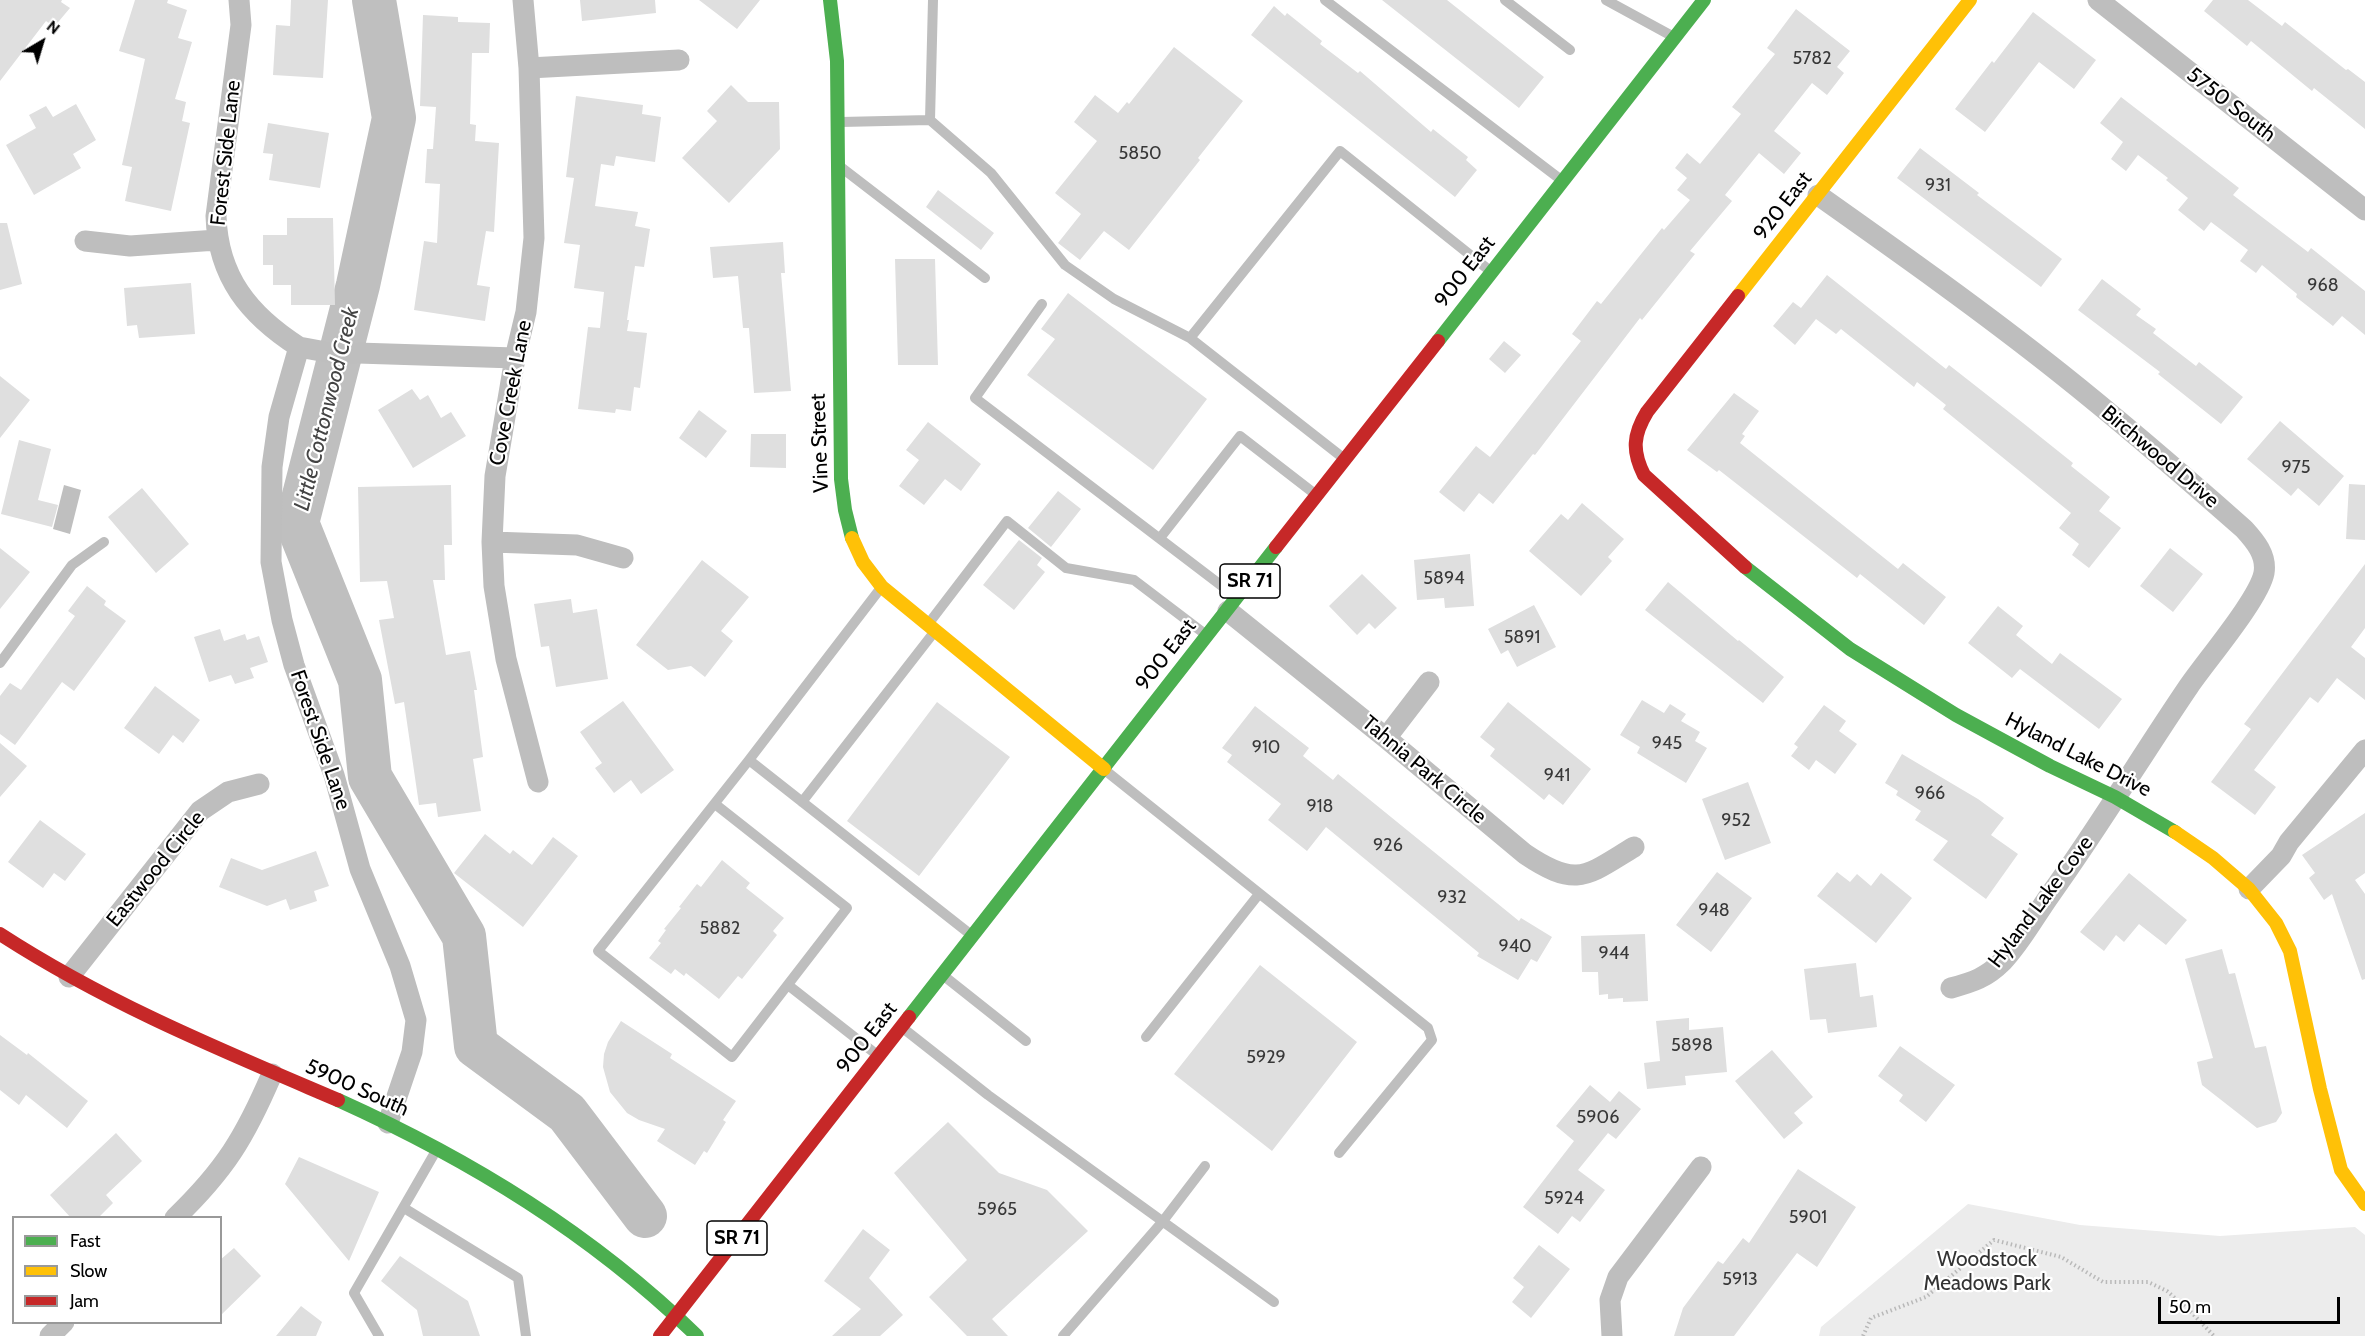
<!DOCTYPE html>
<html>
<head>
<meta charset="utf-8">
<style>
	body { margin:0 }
	#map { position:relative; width:2365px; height:1336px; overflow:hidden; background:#fff; font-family:Cabin,sans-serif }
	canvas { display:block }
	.legend { position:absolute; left:12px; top:1216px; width:210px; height:108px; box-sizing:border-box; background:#fff; border:2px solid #999; margin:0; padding:8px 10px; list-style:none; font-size:18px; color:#000 }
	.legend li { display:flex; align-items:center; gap:12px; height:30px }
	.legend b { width:30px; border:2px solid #999 }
	.north { position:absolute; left:12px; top:12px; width:60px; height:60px; -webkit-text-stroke:4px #fff; paint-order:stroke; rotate:38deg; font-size:16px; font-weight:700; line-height:24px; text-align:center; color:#000 }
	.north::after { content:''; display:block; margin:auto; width:21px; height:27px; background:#000; clip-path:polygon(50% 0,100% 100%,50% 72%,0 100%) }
	.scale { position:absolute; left:2158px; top:1297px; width:182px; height:27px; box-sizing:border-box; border:3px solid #000; border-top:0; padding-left:8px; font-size:18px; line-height:21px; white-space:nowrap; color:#000; -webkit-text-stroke:4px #fff; paint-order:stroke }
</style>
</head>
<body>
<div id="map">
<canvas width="2365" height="1336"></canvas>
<ul class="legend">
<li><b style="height:8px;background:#4caf50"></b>Fast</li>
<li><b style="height:8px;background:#ffc107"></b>Slow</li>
<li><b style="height:8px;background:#c62828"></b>Jam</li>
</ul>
<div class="north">N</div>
<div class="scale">50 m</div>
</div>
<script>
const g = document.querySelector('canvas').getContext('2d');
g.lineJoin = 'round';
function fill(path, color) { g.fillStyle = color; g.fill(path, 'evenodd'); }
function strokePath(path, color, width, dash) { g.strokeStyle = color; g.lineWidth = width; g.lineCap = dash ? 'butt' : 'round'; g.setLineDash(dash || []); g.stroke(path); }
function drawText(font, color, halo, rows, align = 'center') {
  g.font = font + ' Cabin,sans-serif'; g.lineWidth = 4.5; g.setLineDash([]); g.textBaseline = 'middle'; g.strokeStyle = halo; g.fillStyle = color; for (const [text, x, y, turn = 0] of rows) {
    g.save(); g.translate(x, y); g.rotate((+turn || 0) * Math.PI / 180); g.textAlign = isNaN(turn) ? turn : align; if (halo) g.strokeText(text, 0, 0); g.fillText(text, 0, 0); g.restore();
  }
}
const green = new Path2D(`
	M 1968,1204 L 2080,1225 L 2220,1236 L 2355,1227 L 2365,1235 L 2365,1336 L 1819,1336 L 1821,1327 Z`);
const water = new Path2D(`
	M 64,485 L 81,490 L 70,534 L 53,529 Z`);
const river = new Path2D(`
	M 374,0 L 394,118 L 358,285 L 297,523 L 360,680 L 370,777 L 464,936 L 476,1046 L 567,1113 L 645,1216`);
const building = new Path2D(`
	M 0,0 L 62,0 L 61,2 L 70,8 L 54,27 L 46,21 L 0,81 Z
	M 135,0 L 168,0 L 167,3 L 187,10 L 178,38 L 192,42 L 175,99 L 186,102 L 182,121 L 190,123 L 171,211 L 125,201 L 132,167 L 122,165 L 145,59 L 119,51 Z
	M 291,0 L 328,0 L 323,78 L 273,75 L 276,25 L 290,26 Z
	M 580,0 L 655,0 L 656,13 L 582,21 Z
	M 699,0 L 760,0 L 737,29 Z
	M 1382,0 L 1447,0 L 1544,77 L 1519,108 Z
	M 2213,0 L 2248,0 L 2282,26 L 2285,22 L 2346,70 L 2348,69 L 2365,82 L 2365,129 L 2314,88 L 2312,91 L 2251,41 L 2247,46 L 2204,11 Z
	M 1274,6 L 1285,16 L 1287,13 L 1322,41 L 1320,44 L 1358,73 L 1360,71 L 1431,132 L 1433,129 L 1468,157 L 1466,160 L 1477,170 L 1455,197 L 1251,35 Z
	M 1796,9 L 1850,51 L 1837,67 L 1844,73 L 1827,95 L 1812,83 L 1774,131 L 1801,153 L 1784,174 L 1759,153 L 1725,195 L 1732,201 L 1690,251 L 1695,254 L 1642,320 L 1640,318 L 1535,455 L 1533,454 L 1493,504 L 1479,493 L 1464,512 L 1439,492 L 1476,446 L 1490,457 L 1581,341 L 1572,334 L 1597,301 L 1601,304 L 1662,228 L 1664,230 L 1690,200 L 1677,190 L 1687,178 L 1675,168 L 1687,153 L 1700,164 L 1741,114 L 1732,107 L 1775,54 L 1767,48 Z
	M 2033,12 L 2096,60 L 2074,89 L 2039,62 L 1985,132 L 1955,109 L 1992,61 L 1994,63 Z
	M 423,15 L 458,17 L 458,22 L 490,23 L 489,53 L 472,53 L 470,124 L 476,125 L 475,141 L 499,143 L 494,232 L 486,231 L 477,285 L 490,287 L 485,321 L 414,310 L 424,241 L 437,243 L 440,184 L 425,183 L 427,149 L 433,149 L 436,107 L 420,106 Z
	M 1174,47 L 1243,101 L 1198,158 L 1200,160 L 1129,250 L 1104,231 L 1080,260 L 1058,243 L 1081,214 L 1055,193 L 1097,141 L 1074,122 L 1095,95 L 1118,113 L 1127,102 L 1129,104 Z
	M 731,85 L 748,102 L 779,102 L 780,149 L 729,203 L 682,158 L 717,121 L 707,111 Z
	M 576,96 L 643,105 L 642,114 L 661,117 L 655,162 L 616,156 L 614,166 L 601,164 L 595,206 L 638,212 L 635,226 L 650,229 L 644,267 L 635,266 L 627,320 L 629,320 L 627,331 L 647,333 L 640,388 L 634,387 L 631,411 L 616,409 L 615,413 L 578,409 L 588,327 L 600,328 L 604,292 L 574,288 L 580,245 L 564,243 L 574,178 L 566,177 Z
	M 2121,97 L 2239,188 L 2233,195 L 2308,252 L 2311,248 L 2365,291 L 2365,335 L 2342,316 L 2333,326 L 2296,297 L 2297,294 L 2262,265 L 2256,273 L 2240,261 L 2248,250 L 2211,222 L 2204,231 L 2178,210 L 2188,198 L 2166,180 L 2168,178 L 2138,155 L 2126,171 L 2111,159 L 2123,142 L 2100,123 Z
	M 76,104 L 96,140 L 73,154 L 81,168 L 34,195 L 6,145 L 36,128 L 29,115 L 46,106 L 53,117 Z
	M 268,123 L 329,133 L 320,188 L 269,180 L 273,154 L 263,153 Z
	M 1920,148 L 1979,193 L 1977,195 L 2062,259 L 2041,287 L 1897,178 Z
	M 938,190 L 994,233 L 981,250 L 926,207 Z
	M 287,218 L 333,218 L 335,305 L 291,305 L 291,285 L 273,285 L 273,265 L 263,265 L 263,235 L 287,235 Z
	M 0,223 L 7,223 L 22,284 L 0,290 Z
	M 783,242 L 785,273 L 781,273 L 791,391 L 754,393 L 749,328 L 743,328 L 738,276 L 713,278 L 710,247 Z
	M 895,259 L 935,259 L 938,365 L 898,365 Z
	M 1827,275 L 1946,369 L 1949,365 L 2023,423 L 2073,463 L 2071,466 L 2110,497 L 2099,511 L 2121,528 L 2089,568 L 2072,555 L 2079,544 L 2059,528 L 2071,513 L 1943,409 L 1946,405 L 1917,382 L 1914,387 L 1841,329 L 1836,334 L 1816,319 L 1795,345 L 1773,326 L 1793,302 L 1801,308 Z
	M 2102,279 L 2141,309 L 2136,315 L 2156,329 L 2153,333 L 2196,366 L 2199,362 L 2243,397 L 2221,424 L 2158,374 L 2160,372 L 2078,310 Z
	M 191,283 L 195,334 L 139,338 L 137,325 L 127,326 L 124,288 Z
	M 1068,293 L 1207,399 L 1153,470 L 1027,375 L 1055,339 L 1041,329 Z
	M 1504,341 L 1521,355 L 1505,373 L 1489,359 Z
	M 0,376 L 30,400 L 0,438 Z
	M 412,389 L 420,400 L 428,395 L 441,418 L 451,412 L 466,436 L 413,468 L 378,410 Z
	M 1734,393 L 1759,411 L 1742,434 L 1745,436 L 1740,443 L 1898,569 L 1903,563 L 1946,597 L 1924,625 L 1860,574 L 1857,578 L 1719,470 L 1717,472 L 1687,450 Z
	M 699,410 L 727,431 L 706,458 L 679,438 Z
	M 2280,421 L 2344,476 L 2319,506 L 2298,488 L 2291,496 L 2247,459 Z
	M 928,422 L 981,464 L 961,491 L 945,479 L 924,505 L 899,486 L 919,460 L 906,450 Z
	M 751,434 L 786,434 L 786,468 L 750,467 Z
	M 19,440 L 51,449 L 38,500 L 58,505 L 52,527 L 1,514 Z
	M 2349,484 L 2365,485 L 2365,540 L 2346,539 Z
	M 451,485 L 452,545 L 444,545 L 445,580 L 433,580 L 446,655 L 470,651 L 477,690 L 474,690 L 483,757 L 473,759 L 481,811 L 438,817 L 436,803 L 419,805 L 404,702 L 395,704 L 379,620 L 394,618 L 387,581 L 360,582 L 358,487 Z
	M 142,488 L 189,544 L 156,573 L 108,517 Z
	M 1058,491 L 1081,509 L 1051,547 L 1028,528 Z
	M 1582,503 L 1624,539 L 1608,557 L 1612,561 L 1581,596 L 1529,551 L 1561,514 L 1568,520 Z
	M 1019,540 L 1042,558 L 1037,565 L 1045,572 L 1014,610 L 983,585 Z
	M 0,548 L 30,572 L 0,609 Z
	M 2170,548 L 2203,574 L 2173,612 L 2140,586 Z
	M 1470,554 L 1474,606 L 1445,608 L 1444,598 L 1417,600 L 1414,560 Z
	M 702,560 L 749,597 L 721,631 L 733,641 L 705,677 L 691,666 L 668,670 L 636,645 Z
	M 2365,564 L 2365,628 L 2351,647 L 2365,658 L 2365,700 L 2337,678 L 2318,703 L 2310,697 L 2254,770 L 2276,787 L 2255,815 L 2211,782 L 2251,729 L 2244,724 Z
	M 1362,574 L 1397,608 L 1375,629 L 1369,623 L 1357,635 L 1329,606 Z
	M 1668,582 L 1738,641 L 1739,640 L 1784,677 L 1763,703 L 1645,610 Z
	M 87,586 L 106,601 L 104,605 L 126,621 L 74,691 L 62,682 L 15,745 L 0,734 L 0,696 L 10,683 L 21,690 L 75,616 L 68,611 Z
	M 571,599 L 573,613 L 597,609 L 608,679 L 556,687 L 549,646 L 541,647 L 534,604 Z
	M 1534,605 L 1556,647 L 1517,667 L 1508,650 L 1501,654 L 1488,629 Z
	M 1998,606 L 2023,626 L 2016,635 L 2052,664 L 2060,653 L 2122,699 L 2099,729 L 2020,669 L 2012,678 L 1968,643 Z
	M 220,629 L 224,641 L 245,634 L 247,640 L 259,636 L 268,662 L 250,668 L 254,678 L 235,684 L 231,675 L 209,682 L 194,637 Z
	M 155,686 L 200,720 L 183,743 L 173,735 L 159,754 L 124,728 Z
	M 1642,700 L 1664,713 L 1670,704 L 1686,714 L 1681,721 L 1700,732 L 1695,741 L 1707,748 L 1686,783 L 1637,753 L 1640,747 L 1620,735 Z
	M 623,701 L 674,770 L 641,794 L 631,780 L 614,793 L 595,768 L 602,763 L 580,732 Z
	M 937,702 L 1010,757 L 919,876 L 847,821 Z
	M 1508,702 L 1591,769 L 1563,805 L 1549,794 L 1544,800 L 1490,756 L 1495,749 L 1480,737 Z
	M 1824,705 L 1846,721 L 1839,731 L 1857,744 L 1835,774 L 1816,760 L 1809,770 L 1791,756 L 1798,747 L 1794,744 Z
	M 1255,706 L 1309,748 L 1303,756 L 1333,780 L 1338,774 L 1519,921 L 1521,918 L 1552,937 L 1537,962 L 1531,959 L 1518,980 L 1477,956 L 1479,953 L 1326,827 L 1307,851 L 1268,820 L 1281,804 L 1227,762 L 1232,755 L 1222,748 Z
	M 0,743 L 27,766 L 0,797 Z
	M 1902,754 L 1978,799 L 2004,818 L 1991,835 L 2018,854 L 1986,899 L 1933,860 L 1948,841 L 1915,820 L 1921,811 L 1896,795 L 1898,791 L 1885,783 Z
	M 1748,782 L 1771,843 L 1725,860 L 1702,799 Z
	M 2365,813 L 2365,873 L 2355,880 L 2365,894 L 2365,979 L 2362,980 L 2332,894 L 2324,900 L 2309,878 L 2315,873 L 2302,855 Z
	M 40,820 L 86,854 L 65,881 L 54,873 L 43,888 L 8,862 Z
	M 485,834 L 510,854 L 513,850 L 532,865 L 553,837 L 578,856 L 523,927 L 454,873 Z
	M 316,851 L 329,886 L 314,891 L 317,901 L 290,910 L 286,899 L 267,906 L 219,887 L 231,858 L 262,870 Z
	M 722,860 L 750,883 L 746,888 L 784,918 L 773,931 L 777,935 L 742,979 L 738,976 L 719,999 L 686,973 L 684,976 L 675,969 L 671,974 L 649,958 L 661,943 L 658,941 L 666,930 L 664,929 L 681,908 L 679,907 L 697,884 L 701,887 Z
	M 1717,872 L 1752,898 L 1711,952 L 1676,925 Z
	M 1837,872 L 1850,882 L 1857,874 L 1871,886 L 1881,873 L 1912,898 L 1876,943 L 1817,896 Z
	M 2129,873 L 2187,920 L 2166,945 L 2139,924 L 2124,942 L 2116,935 L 2104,951 L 2080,932 Z
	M 1645,934 L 1648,1001 L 1623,1002 L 1623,998 L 1608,999 L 1608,994 L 1599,995 L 1598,972 L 1582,972 L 1581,936 Z
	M 2222,949 L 2229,974 L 2235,973 L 2255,1048 L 2266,1046 L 2282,1113 L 2276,1122 L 2257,1128 L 2202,1085 L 2197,1062 L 2213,1058 L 2185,959 Z
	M 1856,963 L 1860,997 L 1873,995 L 1877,1027 L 1828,1033 L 1826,1019 L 1810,1020 L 1804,969 Z
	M 1260,965 L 1357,1042 L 1272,1151 L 1174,1074 Z
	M 1689,1018 L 1689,1030 L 1723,1027 L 1727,1072 L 1685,1076 L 1686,1085 L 1647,1089 L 1644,1063 L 1660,1061 L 1656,1021 Z
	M 621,1021 L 672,1054 L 670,1058 L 736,1101 L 723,1120 L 726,1122 L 707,1153 L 704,1151 L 695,1165 L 657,1141 L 665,1129 L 639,1120 L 627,1113 L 610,1092 L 603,1067 L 604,1054 L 608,1042 Z
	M 0,1035 L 27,1055 L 28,1053 L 88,1101 L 67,1128 L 26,1095 L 19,1105 L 0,1090 Z
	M 1900,1046 L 1955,1085 L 1926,1122 L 1899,1101 L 1903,1095 L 1878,1076 Z
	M 1772,1050 L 1813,1097 L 1794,1113 L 1803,1123 L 1784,1139 L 1735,1081 Z
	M 1590,1085 L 1610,1102 L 1619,1091 L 1641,1109 L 1616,1139 L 1608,1133 L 1578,1170 L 1605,1190 L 1580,1222 L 1572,1216 L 1558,1234 L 1523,1207 L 1574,1141 L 1556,1126 Z
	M 948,1122 L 999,1173 L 1047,1190 L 1088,1231 L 992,1319 L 1008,1336 L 967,1336 L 929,1297 L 967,1260 L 894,1173 Z
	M 116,1133 L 142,1161 L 106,1195 L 113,1203 L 98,1218 L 71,1218 L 50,1195 Z
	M 299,1157 L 379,1192 L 349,1261 L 285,1184 Z
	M 1798,1169 L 1856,1207 L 1817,1267 L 1797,1253 L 1734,1336 L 1674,1336 L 1683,1308 L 1718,1261 L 1723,1264 L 1743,1238 L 1749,1243 Z
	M 863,1229 L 890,1250 L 869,1278 L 903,1315 L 880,1336 L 832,1336 L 861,1309 L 824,1281 Z
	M 1539,1245 L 1570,1269 L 1531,1318 L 1512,1302 L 1524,1287 L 1513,1278 Z
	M 234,1248 L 261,1276 L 220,1316 L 220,1260 Z
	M 400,1256 L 468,1301 L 480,1336 L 423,1336 L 417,1310 L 381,1281 Z
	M 301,1306 L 322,1322 L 316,1336 L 276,1336 Z`);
const path = new Path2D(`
	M 1863,1336 L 1871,1318 L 1926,1297 L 1994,1240 L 2061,1257 L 2103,1282 L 2148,1282 L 2167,1291 L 2191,1312 L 2214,1336`);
const lane = new Path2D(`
	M 933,0 L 930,120 L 991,173 L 1065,265 L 1114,299 L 1190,338
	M 1325,0 L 1560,179
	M 1505,0 L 1570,50
	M 1606,0 L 1672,36
	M 841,122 L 930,120
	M 842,168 L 985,278
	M 1042,304 L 975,398 L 1235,596
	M 1342,457 L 1190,338 L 1340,151 L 1489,270
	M 1160,538 L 1240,436 L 1315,494
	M 880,589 L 749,760 L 970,934
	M 929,623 L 1007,521 L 1066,568 L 1134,580 L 1205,634
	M 0,663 L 72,565 L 104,542
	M 1106,771 L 1428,1028 L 1432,1040 L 1339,1153
	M 802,802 L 935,631
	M 715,804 L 847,908 L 732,1057 L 598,951 L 749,760
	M 944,976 L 1026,1041
	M 788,985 L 876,1054
	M 904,1029 L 988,1095 L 1274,1302
	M 1146,1037 L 1259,894
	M 404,1208 L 518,1278 L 526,1336
	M 379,1336 L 354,1293 L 437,1149
	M 1063,1336 L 1163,1221 L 1205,1166`);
const street = new Path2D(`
	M 239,0 L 241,25 L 216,216 C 218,277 249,315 299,347 L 279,417 L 272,467 L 271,562 L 282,620 L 294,665 L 334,775 L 360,869 L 400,966 L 416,1020 L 412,1052 L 388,1123
	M 523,0 L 529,68 L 534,238 L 526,312 L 515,358 L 495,476 L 492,542 L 494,586 L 506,659 L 538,782
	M 2098,0 L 2365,210
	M 529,68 L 679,60
	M 1818,195 C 1900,253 1982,311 2060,373 C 2123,423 2184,476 2244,529 C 2255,541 2267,555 2264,573 C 2259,599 2206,661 2189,686 C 2142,755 2099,827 2050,895 C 2035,916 2021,942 2003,961 C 1986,978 1973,982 1951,988
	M 85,241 L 130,246 L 217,240
	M 299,347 L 326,352 L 515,358
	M 492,542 L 577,545 L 623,558
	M 1228,611 L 1386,738 L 1525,854 C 1577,889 1586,876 1634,847
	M 1386,738 L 1429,682
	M 2249,889 L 2281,856 L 2289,842 L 2365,750
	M 69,977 L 200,811 L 228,792 L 259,784
	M 175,1218 C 225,1170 245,1137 272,1074
	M 50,1336 L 64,1322
	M 1612,1336 L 1610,1300 L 1618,1277 L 1701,1167`);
const fast = new Path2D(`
	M 830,0 L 837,61 L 841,479 L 845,510 L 852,538
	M 1438,341 L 1704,0
	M 1745,567 L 1850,649 L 1956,715 L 2050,766 L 2115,797 L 2175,832
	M 909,1017 L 1276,547
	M 338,1100 C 471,1160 592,1234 697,1336`);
const slow = new Path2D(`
	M 1738,296 L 1970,0
	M 852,538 L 863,562 L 882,587 L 1104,769
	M 2175,832 L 2213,858 L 2249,889 L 2276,923 L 2290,951 L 2320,1089 L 2341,1170 L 2365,1204`);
const jam = new Path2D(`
	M 1738,296 L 1647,412 C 1633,435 1632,451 1644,475 L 1745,567
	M 1276,547 L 1438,341
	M 0,934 C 108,1004 221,1050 338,1100
	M 660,1336 L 909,1017`);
const numberNames = [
	["5782",1812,59],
	["5850",1140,154],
	["931",1938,186],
	["968",2323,286],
	["975",2296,468],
	["5894",1444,579],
	["5891",1522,638],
	["945",1667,744],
	["910",1266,748],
	["941",1557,776],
	["966",1930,794],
	["918",1320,807],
	["952",1736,821],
	["926",1388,846],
	["932",1452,898],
	["948",1714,911],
	["5882",720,929],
	["940",1515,947],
	["944",1614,954],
	["5898",1692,1046],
	["5929",1266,1058],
	["5906",1598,1118],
	["5924",1564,1199],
	["5965",997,1210],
	["5901",1808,1218],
	["5913",1740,1280]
];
const shields = [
	[1250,581,60],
	[737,1238,60]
];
const shieldNames = [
	["SR 71",1250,581],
	["SR 71",737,1238]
];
const streetNames = [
	["5750 South",2231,105,38],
	["Forest Side Lane",226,153,-84],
	["920 East",1783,206,-52],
	["900 East",1465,272,-52],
	["Cove Creek Lane",511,393,-79],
	["Vine Street",820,443,-92],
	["Birchwood Drive",2160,457,40],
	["900 East",1166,655,-52],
	["Forest Side Lane",320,740,71],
	["Hyland Lake Drive",2078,755,27],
	["Tahnia Park Circle",1424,770,40],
	["Eastwood Circle",156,869,-51],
	["Hyland Lake Cove",2041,902,-53],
	["900 East",867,1038,-52],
	["5900 South",357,1088,24]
];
const parkNames = [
	["Woodstock",1987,1260],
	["Meadows Park",1987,1284]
];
const waterNames = [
	["Little Cottonwood Creek",327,409,-76]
];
fill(green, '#ececec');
fill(water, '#bfbfbf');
strokePath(river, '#bfbfbf', 44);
fill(building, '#dfdfdf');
strokePath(path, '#b9b9b9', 4, [1.5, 3]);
strokePath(lane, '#bebebe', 10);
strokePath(street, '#bebebe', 21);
strokePath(fast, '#4caf50', 14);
strokePath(slow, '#ffc107', 14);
strokePath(jam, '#c62828', 14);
drawText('18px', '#383838', null, numberNames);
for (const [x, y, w] of shields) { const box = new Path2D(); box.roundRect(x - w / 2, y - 17, w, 34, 4.5); g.fillStyle = '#fff'; g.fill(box); strokePath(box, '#000', 1.5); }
drawText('bold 20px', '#000', null, shieldNames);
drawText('21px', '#000', '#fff', streetNames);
drawText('21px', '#333', '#fff', parkNames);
drawText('italic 22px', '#444', '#fff', waterNames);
</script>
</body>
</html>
